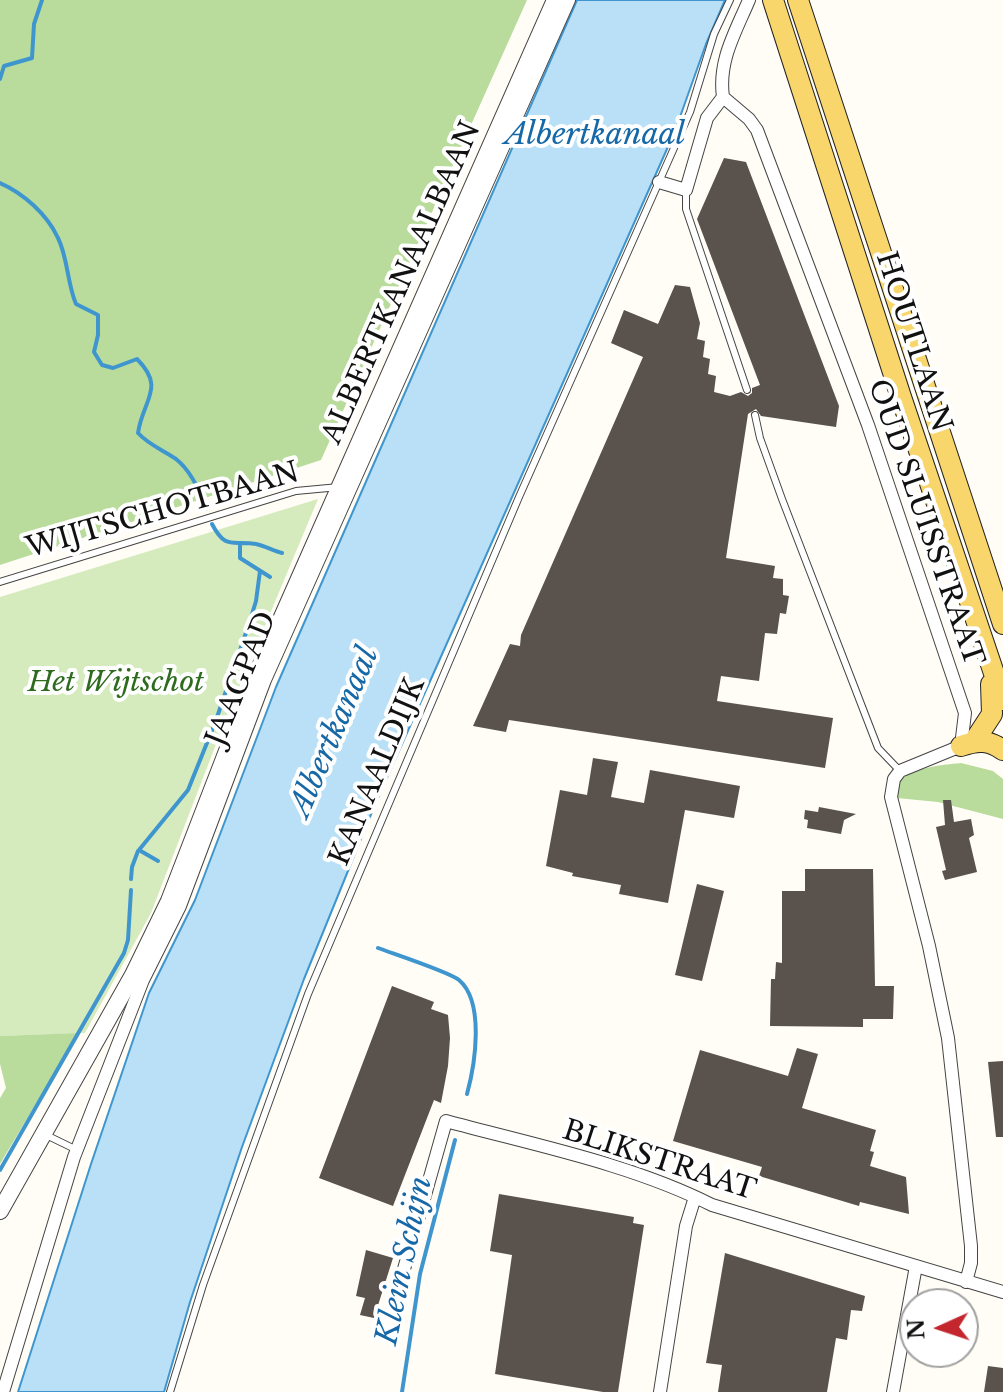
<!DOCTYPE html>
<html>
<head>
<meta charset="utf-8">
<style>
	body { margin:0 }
	#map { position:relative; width:1003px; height:1392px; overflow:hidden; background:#fffdf5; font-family:"Libre Baskerville",serif }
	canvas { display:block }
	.north { position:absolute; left:899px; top:1288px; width:80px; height:80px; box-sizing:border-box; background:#fff; border:2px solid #a0a0a0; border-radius:50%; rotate:267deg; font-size:22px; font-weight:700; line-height:32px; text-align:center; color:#111 }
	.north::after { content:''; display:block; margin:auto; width:28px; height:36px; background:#c4262e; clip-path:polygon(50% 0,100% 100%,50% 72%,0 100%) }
</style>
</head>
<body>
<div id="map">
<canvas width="1003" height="1392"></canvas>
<div class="north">N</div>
</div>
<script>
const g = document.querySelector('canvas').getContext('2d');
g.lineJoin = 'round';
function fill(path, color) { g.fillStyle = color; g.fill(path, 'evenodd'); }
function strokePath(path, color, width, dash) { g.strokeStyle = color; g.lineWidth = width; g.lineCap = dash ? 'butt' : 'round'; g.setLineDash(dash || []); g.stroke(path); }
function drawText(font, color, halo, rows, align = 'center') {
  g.font = font + ' "Libre Baskerville",serif'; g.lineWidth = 8; g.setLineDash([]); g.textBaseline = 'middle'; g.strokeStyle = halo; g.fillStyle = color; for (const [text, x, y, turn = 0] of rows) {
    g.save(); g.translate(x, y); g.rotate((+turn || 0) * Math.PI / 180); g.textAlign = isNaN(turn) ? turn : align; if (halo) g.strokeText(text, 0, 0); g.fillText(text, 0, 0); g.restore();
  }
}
const green = new Path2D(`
	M 318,499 L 223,726 L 151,913 L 85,1033 L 0,1036 L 0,597 Z`);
const forest = new Path2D(`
	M 0,0 L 527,0 L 321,460 L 0,565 Z
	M 961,763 L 993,771 L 1003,779 L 1003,819 L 938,802 L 897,798 L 898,782 C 913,767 941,765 961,763 Z
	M 78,1033 L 0,1164 L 0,1098 L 6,1088 L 0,1064 L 0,1036 Z`);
const water = new Path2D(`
	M 577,0 L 725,0 L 706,44 L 675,131 L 374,807 L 304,979 L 242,1147 L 190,1302 L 164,1392 L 18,1392 L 91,1164 L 149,993 L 195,900 L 276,687 Z`);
const stream = new Path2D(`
	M 0,79 L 4,66 L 32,58 L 34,24 L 42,0
	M 0,183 C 23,193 47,214 58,238 C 68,258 67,283 76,304 L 98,315 L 98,335 L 94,352 L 102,365 L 113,368 L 137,359 C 166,388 143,399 138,433 C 149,445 163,450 176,459 C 191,471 200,491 206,509
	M 212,524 C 226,551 233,540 256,544 C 265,546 274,551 282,553
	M 240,545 L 240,558 L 270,577
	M 158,861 L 139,850 L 188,790 L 215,723 L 249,624 L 256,601 L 260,571
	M 131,879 L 132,867 L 138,851
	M 378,948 C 394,954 449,972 459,980 C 485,1002 475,1065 467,1094
	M 0,1170 L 124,953 L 128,940 L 131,890
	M 402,1392 L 420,1274 L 455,1140`);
const building = new Path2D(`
	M 724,158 L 746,162 L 839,406 L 836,427 L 761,416 L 756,409 L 748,414 L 726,558 L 775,566 L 773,578 L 783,579 L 783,595 L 789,596 L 786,614 L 780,613 L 777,634 L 765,633 L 759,681 L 721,676 L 717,701 L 833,718 L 825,768 L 509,720 L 506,732 L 473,726 L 510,644 L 520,646 L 521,635 L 643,357 L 611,343 L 624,310 L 658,324 L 675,285 L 690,287 L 700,323 L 697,339 L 705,341 L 703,357 L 710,359 L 708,374 L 716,376 L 714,392 L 730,396 L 741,392 L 748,396 L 752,393 L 752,388 L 760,385 L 697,219 Z
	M 593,758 L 618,762 L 611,797 L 644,803 L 650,770 L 740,786 L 734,818 L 685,810 L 668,903 L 619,894 L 621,885 L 572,876 L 573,873 L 546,866 L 560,790 L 587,795 Z
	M 943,800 L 951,800 L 954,822 L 971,819 L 974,835 L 969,838 L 977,872 L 945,880 L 942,871 L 946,870 L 936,827 L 945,825 Z
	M 819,807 L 856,814 L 844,820 L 841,834 L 807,828 L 808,820 L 804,819 L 805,810 L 818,812 Z
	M 805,869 L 873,869 L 875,986 L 894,986 L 893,1019 L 863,1019 L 863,1027 L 770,1026 L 771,979 L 775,979 L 776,962 L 782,963 L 782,891 L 805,891 Z
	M 697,884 L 724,891 L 702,981 L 675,975 Z
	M 392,986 L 434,1002 L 431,1009 L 448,1015 L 450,1038 L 448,1066 L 441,1103 L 434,1100 L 393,1206 L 319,1178 Z
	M 797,1048 L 818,1054 L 802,1108 L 876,1130 L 870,1151 L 874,1152 L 870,1166 L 906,1177 L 909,1214 L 860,1202 L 859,1206 L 759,1176 L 762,1167 L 673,1141 L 700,1050 L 788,1076 Z
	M 1003,1061 L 1003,1137 L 996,1137 L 988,1062 Z
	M 499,1194 L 634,1217 L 633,1223 L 644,1225 L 618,1392 L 603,1392 L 495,1374 L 512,1255 L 490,1251 Z
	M 366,1250 L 393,1258 L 374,1318 L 360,1315 L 365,1298 L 356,1296 Z
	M 725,1253 L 865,1296 L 862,1311 L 851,1310 L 847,1340 L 836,1338 L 827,1392 L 718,1392 L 722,1365 L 706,1363 Z
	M 988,1366 L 1003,1368 L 1003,1392 L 984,1392 Z`);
const service = new Path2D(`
	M 686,191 L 686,209 L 747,390
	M 755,415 L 760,438 L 782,499 L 878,748 L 900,771
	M 0,582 L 296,491 L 339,487
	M 44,1134 L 77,1150
	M 170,1392 L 203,1285 L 308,994 L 519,497 L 690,112 L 714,34 L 730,0`);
const minor = new Path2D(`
	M 749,0 C 735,33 718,61 723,97 L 749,119 L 757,130 L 868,425 L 965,713 L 961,746 L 900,771 L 894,779 L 891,797 L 929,946 L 948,1038 L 971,1246 L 971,1263 L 966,1282
	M 659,182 L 686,190 L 707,118 L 723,97
	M 404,1269 L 446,1121 C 534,1145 631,1164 712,1205 L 1003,1292
	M 3,1392 L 74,1157 L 143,980 L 180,906 L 265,680 L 569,0
	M 660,1392 L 686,1226 L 695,1197
	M 893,1392 L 916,1266`);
const tertiary = new Path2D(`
	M 0,1211 L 133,975 L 169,901 L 256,676 L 555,0`);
const primary = new Path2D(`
	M 773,0 L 901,397 L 1003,700
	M 798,0 L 1003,624
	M 975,740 L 992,714 L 991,684
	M 961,746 C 978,740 989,740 1003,750`);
const streetNames = [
	["ALBERTKANAALBAAN",402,283,-66],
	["HOUTLAAN",913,342,72],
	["WIJTSCHOTBAAN",163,511,-16],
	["OUD SLUISSTRAAT",925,523,71],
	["JAAGPAD",242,679,-68],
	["KANAALDIJK",378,772,-67],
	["BLIKSTRAAT",659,1161,18]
];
const parkNames = [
	["Het Wijtschot",116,683]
];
const waterNames = [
	["Albertkanaal",595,136],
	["Albertkanaal",335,732,-67],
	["Klein Schijn",405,1261,-78]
];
fill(green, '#d5ebbd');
fill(forest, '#b9dc9c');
fill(water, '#b9e0f7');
strokePath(water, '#3f96cf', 2);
strokePath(stream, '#3f96cf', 4);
fill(building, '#5a524d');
strokePath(service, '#444', 8);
strokePath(minor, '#444', 14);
strokePath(tertiary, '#444', 18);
strokePath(primary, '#222', 22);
strokePath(service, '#fff', 6);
strokePath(minor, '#fff', 12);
strokePath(tertiary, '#fff', 16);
strokePath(primary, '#f9d66b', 20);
drawText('28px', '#111', '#fff', streetNames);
drawText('italic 28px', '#2f6b1f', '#fff', parkNames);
drawText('italic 30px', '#1768a6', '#fff', waterNames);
</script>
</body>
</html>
